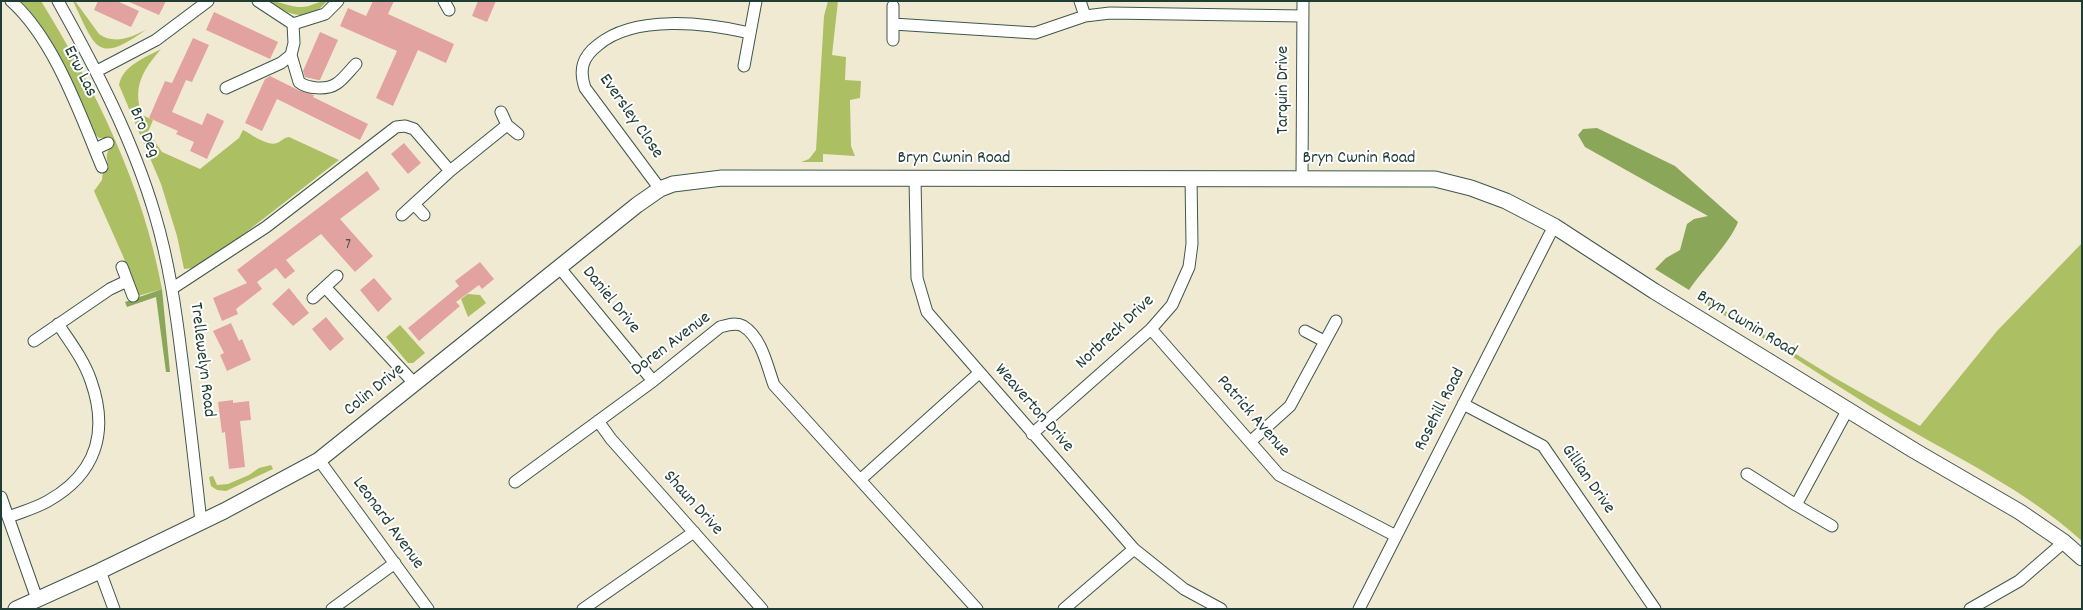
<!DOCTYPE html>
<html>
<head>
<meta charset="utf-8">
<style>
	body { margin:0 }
	#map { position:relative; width:2083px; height:610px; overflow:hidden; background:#f1ead2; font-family:Dekko,sans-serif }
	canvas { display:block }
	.frame { position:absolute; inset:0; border:2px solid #1f3d34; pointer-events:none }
</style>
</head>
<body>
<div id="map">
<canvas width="2083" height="610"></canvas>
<div class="frame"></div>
</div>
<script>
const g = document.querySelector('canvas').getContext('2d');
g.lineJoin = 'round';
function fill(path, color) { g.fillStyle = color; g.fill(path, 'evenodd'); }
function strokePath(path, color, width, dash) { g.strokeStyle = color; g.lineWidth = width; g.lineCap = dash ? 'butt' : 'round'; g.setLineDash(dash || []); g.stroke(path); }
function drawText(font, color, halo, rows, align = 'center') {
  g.font = font + ' Dekko,sans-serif'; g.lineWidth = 4; g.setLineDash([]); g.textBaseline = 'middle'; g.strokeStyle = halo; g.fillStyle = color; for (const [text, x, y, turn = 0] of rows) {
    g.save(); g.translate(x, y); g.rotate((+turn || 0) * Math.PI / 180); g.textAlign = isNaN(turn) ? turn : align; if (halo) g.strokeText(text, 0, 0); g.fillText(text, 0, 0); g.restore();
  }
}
const green = new Path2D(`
	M 21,1 L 41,1 C 96,90 143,186 162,289 L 138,296 L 123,256 L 94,191 L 102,180 L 103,170 L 109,167 C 106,158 105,152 113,145 L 110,138 L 99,138 L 95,134 C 77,92 53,34 21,1 Z
	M 73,1 L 75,1 L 99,34 C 114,45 133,37 147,29 C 97,65 96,49 73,1 Z
	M 267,1 C 281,1 287,6 299,7 C 310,8 316,1 327,1 C 308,25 288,14 267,1 Z
	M 828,1 L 838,1 L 832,55 L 846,57 L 845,80 L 861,81 L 860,98 L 850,100 L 851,146 L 855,156 L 823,154 L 823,162 L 801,162 L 809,159 L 816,150 L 824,16 Z
	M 161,49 C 143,70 132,87 142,115 L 153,120 L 148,132 L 162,152 L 200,169 L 239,138 L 243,130 C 251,134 268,147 277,143 C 282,141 283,138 289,137 L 339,160 L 236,240 L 193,268 L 184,269 L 177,236 L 161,184 L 119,85 C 123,65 145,58 161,49 Z
	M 2082,243 L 2082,541 C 2026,490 1957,458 1893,420 C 1831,383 1772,341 1708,306 L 1706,299 L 1835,378 L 1920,426 L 1997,331 Z
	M 468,294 L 480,295 L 486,303 L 468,317 L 461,299 Z
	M 400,325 L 425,353 L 413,363 L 408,363 L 386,337 Z
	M 271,465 L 273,469 L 226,491 L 217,490 L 211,486 L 209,477 L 213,476 L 217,485 L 228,484 L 249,475 L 259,468 Z`);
const forest = new Path2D(`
	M 1597,128 L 1675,166 L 1738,222 C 1730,243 1703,269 1689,290 L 1655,269 L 1666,258 L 1680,250 L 1687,224 L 1694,219 L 1708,216 L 1585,147 L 1578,135 L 1583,129 Z
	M 162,289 L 170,372 L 166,372 L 156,297 L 127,307 L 125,302 Z`);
const building = new Path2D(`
	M 98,1 L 117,1 L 139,11 L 131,27 L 94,10 Z
	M 127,1 L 166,1 L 159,15 Z
	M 373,1 L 394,1 L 388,14 L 454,44 L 446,63 L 418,50 L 393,106 L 376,98 L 397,51 L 340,26 L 348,8 L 366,16 Z
	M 478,1 L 496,1 L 487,22 L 472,16 Z
	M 214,12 L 278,42 L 270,59 L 206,30 Z
	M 320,32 L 338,40 L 320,80 L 318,80 L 305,77 L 303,71 Z
	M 193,38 L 209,45 L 192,82 L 186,80 L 172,112 L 202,125 L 207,113 L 224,121 L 207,159 L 190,151 L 194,142 L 176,134 L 178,131 L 149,118 L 165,81 L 172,83 Z
	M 270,76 L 300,91 L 314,95 L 313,97 L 368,124 L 360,140 L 277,99 L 262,131 L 245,123 L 265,79 Z
	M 404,143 L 421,163 L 408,174 L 391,154 Z
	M 367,171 L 380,189 L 340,219 L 373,256 L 355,272 L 321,234 L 286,260 L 295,271 L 285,279 L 276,268 L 257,282 L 262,289 L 236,309 L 238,314 L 222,321 L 213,298 L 247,283 L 237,270 Z
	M 480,262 L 494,279 L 482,289 L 479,285 L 456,302 L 460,306 L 419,341 L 408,328 L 459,286 L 455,281 Z
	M 374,278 L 392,299 L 378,312 L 360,290 Z
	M 289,288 L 309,313 L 293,326 L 272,304 Z
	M 326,317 L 344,339 L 330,351 L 312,329 Z
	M 231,323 L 239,341 L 242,339 L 251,360 L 227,371 L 220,355 L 224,353 L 213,331 Z
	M 233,400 L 233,403 L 249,401 L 251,420 L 240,421 L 245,467 L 229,469 L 225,432 L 222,433 L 218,402 Z`);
const minor = new Path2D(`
	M 11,1 C 54,39 80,114 102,167
	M 58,1 C 96,69 133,140 155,215 C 169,262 176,311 182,360 C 189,414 195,468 201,522
	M 258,1 L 293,24
	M 444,1 L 449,10
	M 1080,1 L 1085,16
	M 893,6 L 893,40
	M 293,24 L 294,43 L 291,55 L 299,82 C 307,89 327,90 336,84 C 343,80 350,70 356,64
	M 293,24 L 325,14 L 338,1
	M 893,24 L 1035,33 L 1085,16 L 1110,13 L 1303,16
	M 744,66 L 756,1
	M 97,71 L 156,40 L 208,1
	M 226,88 L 281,63 L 291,55
	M 501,112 L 507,125 L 518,134
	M 95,149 L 108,143
	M 1302,178 L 1303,1
	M 915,179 L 917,278 L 927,312 L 1134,549 L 1184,589 L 1221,609
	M 660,189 L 585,88 C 579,70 582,57 598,45 C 635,14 706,23 750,33
	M 414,204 L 424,215
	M 402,215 L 450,171 L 507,125
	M 122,267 L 133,296
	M 559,267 L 653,381
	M 325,287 L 414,383
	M 173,288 L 266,227 L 396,127 L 405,126 L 414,129 L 450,171
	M 313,298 L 337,276
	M 1151,329 L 1279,475 L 1396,536
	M 1305,331 L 1324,341
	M 34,341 L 110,289 L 127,281
	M 1463,404 L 1543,446 L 1655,609
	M 598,421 L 611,439 L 762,609
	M 1032,434 L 1151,329 L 1172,305 L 1189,267 L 1192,244 L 1191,178
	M 1250,442 L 1290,406 L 1336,321
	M 319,460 L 428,609
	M 1747,474 L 1796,505 L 1848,409
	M 860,480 L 979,373
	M 515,482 L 653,381 L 720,327 C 727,325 736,322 743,326 C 762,338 767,366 774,385 L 977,609
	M 1,497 L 37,599
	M 1796,505 L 1832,526
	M 9,517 C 21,512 36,508 48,501 C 96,474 109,432 91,381 C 84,360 70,342 58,324
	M 100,571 L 114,609
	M 332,609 L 395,563
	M 583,609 L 694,532
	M 1064,609 L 1134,549
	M 1359,609 L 1554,226
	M 1970,609 L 2019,581 L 2064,542`);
const tertiary = new Path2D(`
	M 16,609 L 100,571 L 224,511 L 319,460 L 637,205 L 660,189 L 673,184 L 722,178 L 1435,179 L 1471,188 L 1506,201 L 1554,226 L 1654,291 L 1915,451 L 2020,512 L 2064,542 L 2082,558`);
const numberNames = [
	["7",348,246]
];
const streetNames = [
	["Erw Las",79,72,63],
	["Tarquin Drive",1285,90,-90],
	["Eversley Close",630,117,55],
	["Bro Deg",143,133,67],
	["Bryn Cwnin Road",954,160],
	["Bryn Cwnin Road",1359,160],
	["Daniel Drive",610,301,51],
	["Bryn Cwnin Road",1746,325,31],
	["Norbreck Drive",1116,333,-43],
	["Doren Avenue",672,345,-37],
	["Trellewelyn Road",201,360,83],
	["Colin Drive",375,391,-39],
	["Weaverton Drive",1033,409,49],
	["Rosehill Road",1441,410,-63],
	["Patrick Avenue",1252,417,49],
	["Gillian Drive",1587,480,55],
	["Shaun Drive",692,504,48],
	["Leonard Avenue",387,524,54]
];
fill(green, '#adbf63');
fill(forest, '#8aa659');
fill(building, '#e2a29f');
strokePath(minor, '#3e574c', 13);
strokePath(tertiary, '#3e574c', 17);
strokePath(minor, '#fff', 11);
strokePath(tertiary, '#fff', 15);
drawText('15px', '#50564f', null, numberNames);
drawText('18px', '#1f3d34', '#fff', streetNames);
</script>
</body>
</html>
